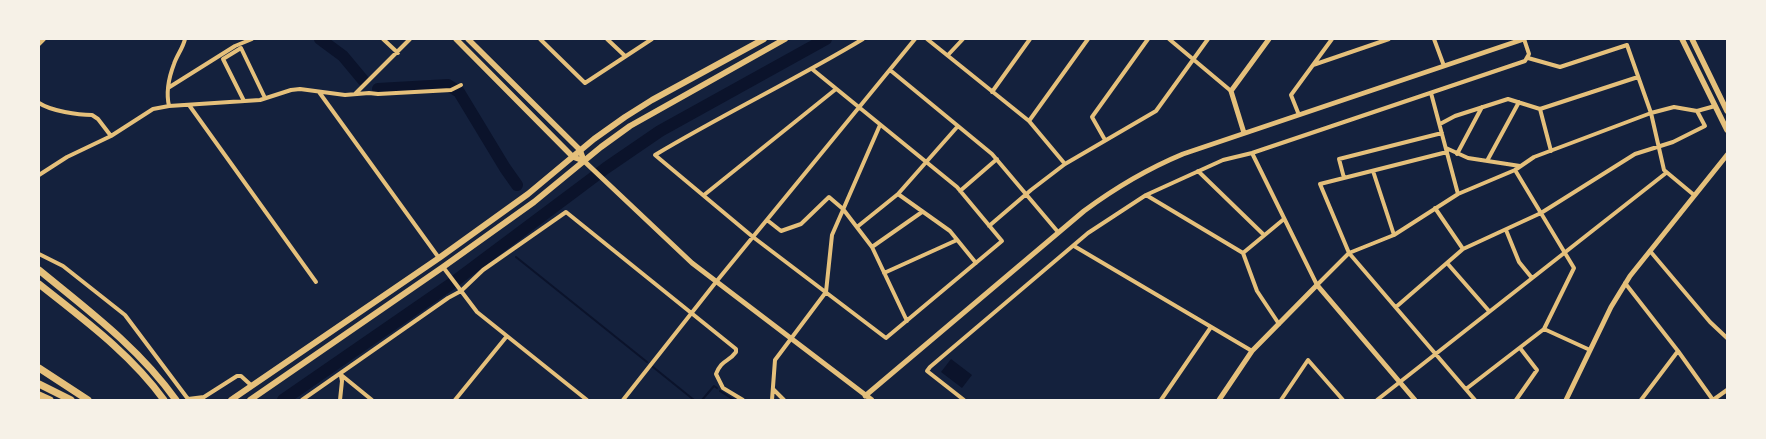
<!DOCTYPE html>
<html>
<head>
<meta charset="utf-8">
<style>
	body { margin:0 }
	#map { position:relative; width:1766px; height:439px; overflow:hidden; background:#14213d; font-family:"Open Sans",sans-serif }
	canvas { display:block }
	.frame { position:absolute; inset:0; border:40px solid #f6f1e7; pointer-events:none }
</style>
</head>
<body>
<div id="map">
<canvas width="1766" height="439"></canvas>
<div class="frame"></div>
</div>
<script>
const g = document.querySelector('canvas').getContext('2d');
g.lineJoin = 'round';
function fill(path, color) { g.fillStyle = color; g.fill(path, 'evenodd'); }
function strokePath(path, color, width, dash) { g.strokeStyle = color; g.lineWidth = width; g.lineCap = dash ? 'butt' : 'round'; g.setLineDash(dash || []); g.stroke(path); }
const water = new Path2D(`
	M 951,359 L 972,375 L 962,388 L 941,372 Z`);
const stream = new Path2D(`
	M 516,257 L 647,362
	M 653,367 L 694,400
	M 720,391 L 734,400
	M 702,400 L 714,386 L 717,388`);
const river = new Path2D(`
	M 320,39 L 343,56 L 363,80
	M 378,89 L 448,85 L 459,92 L 505,168 L 517,185
	M 283,400 L 451,284 L 606,168 L 660,131 L 826,39`);
const minor = new Path2D(`
	M 383,39 L 398,53
	M 540,39 L 585,83 L 652,39
	M 607,39 L 625,56
	M 927,39 L 1029,121 L 1065,164
	M 1169,39 L 1231,91
	M 1434,39 L 1444,66
	M 39,44 L 44,39
	M 948,55 L 963,39
	M 1528,58 L 1560,67 L 1627,45 L 1651,113 L 1664,170 L 1694,195
	M 1313,65 L 1389,39
	M 812,69 L 957,187 L 1002,241 L 886,338 L 753,237 L 655,155 C 723,114 795,80 863,39
	M 890,70 L 992,154 L 1058,232
	M 168,88 L 235,46 L 252,39
	M 319,92 L 439,258
	M 992,92 L 1030,39
	M 1431,93 L 1458,194
	M 355,94 L 410,39
	M 244,101 L 223,59 L 241,48 L 265,98
	M 39,103 C 51,111 78,115 92,115 L 98,119 L 111,136
	M 189,105 L 316,282
	M 169,106 C 166,93 169,77 174,64 C 177,55 183,48 185,39
	M 1540,109 L 1551,151
	M 1299,115 L 1291,95 L 1332,39
	M 1029,121 L 1088,39
	M 1440,124 L 1455,116 L 1508,99 L 1540,109 L 1638,77
	M 1105,140 L 1092,117 L 1148,39
	M 1446,148 L 1468,158 L 1520,166
	M 1447,152 L 1320,184 L 1349,253 L 1475,400
	M 1252,153 L 1317,285 L 1349,253 L 1394,235 L 1458,194 L 1515,170 L 1534,157 L 1651,113 L 1674,107 L 1697,111 L 1715,106
	M 1457,154 L 1482,107
	M 1487,161 L 1519,102
	M 1198,171 L 1264,235
	M 1373,171 L 1394,235
	M 39,175 L 67,157 L 111,136 L 153,109 L 169,106 L 260,100 L 291,90 L 300,89 L 345,95 L 369,93 L 378,94 L 451,90 L 461,85
	M 1344,178 L 1339,159 L 1442,133
	M 960,191 L 997,159
	M 898,194 L 950,231 L 976,263
	M 704,195 L 836,89
	M 1146,195 L 1243,253 L 1257,291 L 1279,324
	M 1435,208 L 1463,249
	M 767,220 L 781,231 L 801,224 L 829,197 L 843,209 L 872,247 L 907,321
	M 989,226 L 1031,190 L 1065,164 L 1156,111 L 1208,39
	M 857,227 L 898,194 L 958,126
	M 1506,230 L 1519,262 L 1532,278
	M 1074,246 L 1252,351
	M 872,247 L 922,212
	M 1650,251 L 1710,322 L 1727,338
	M 1243,253 L 1284,219
	M 39,254 L 63,266 L 125,315 L 188,399 L 204,397 L 237,376 L 241,376 L 252,386
	M 1447,263 L 1489,311
	M 443,267 L 477,312 L 587,400
	M 884,273 L 957,240
	M 1625,283 L 1678,351 L 1713,400
	M 1396,307 L 1463,249 L 1541,213 L 1635,154 L 1673,142 L 1705,126 L 1697,111
	M 1544,329 L 1590,350
	M 340,374 L 372,400
	M 773,389 L 784,400
	M 1466,389 L 1544,329 L 1574,268 L 1515,170
	M 302,400 L 448,298 L 461,291 L 483,270 L 566,212 L 736,349 L 736,352 C 728,363 722,359 716,374 L 723,388 L 743,400
	M 340,400 L 342,381 L 341,376
	M 455,400 L 507,336
	M 623,400 L 716,282 L 915,39
	M 772,400 L 775,360 L 826,292 L 832,235 L 880,125
	M 964,400 L 927,371 L 930,367 L 1088,233 L 1146,195 L 1223,160 L 1252,153 L 1525,61 L 1529,54 L 1524,39
	M 1161,400 L 1211,327
	M 1281,400 L 1308,360 L 1343,400
	M 1377,400 L 1666,173
	M 1516,400 L 1537,370 L 1520,348
	M 1641,400 L 1678,351
	M 1713,400 L 1727,390`);
const tertiary = new Path2D(`
	M 1244,133 L 1231,91 L 1269,39
	M 584,161 L 692,263 L 872,400
	M 865,396 L 1084,211 C 1115,188 1147,169 1183,154 L 1524,39
	M 1219,400 L 1252,351 L 1317,285 L 1415,400
	M 1566,400 L 1611,307 L 1630,276 L 1727,155`);
const secondary = new Path2D(`
	M 456,39 L 573,157 L 584,161
	M 468,39 L 580,150 L 584,161
	M 1682,39 L 1727,130
	M 1692,39 L 1727,111`);
const primary = new Path2D(`
	M 231,400 L 439,258 L 528,194 L 594,139 L 625,117 L 652,100 L 764,39
	M 250,400 L 443,267 L 534,202 L 601,147 L 630,126 L 785,39`);
const motorway = new Path2D(`
	M 39,270 C 88,310 139,348 176,400
	M 39,284 C 83,319 131,354 164,400
	M 39,368 L 88,400
	M 39,384 L 71,400
	M 39,395 L 50,400`);
fill(water, '#0b132b');
strokePath(stream, '#0b132b', 2);
strokePath(river, '#0b132b', 12);
strokePath(minor, '#e5c07b', 4);
strokePath(tertiary, '#e5c07b', 5);
strokePath(secondary, '#e5c07b', 5.5);
strokePath(primary, '#e5c07b', 6);
strokePath(motorway, '#e5c07b', 7);
</script>
</body>
</html>
